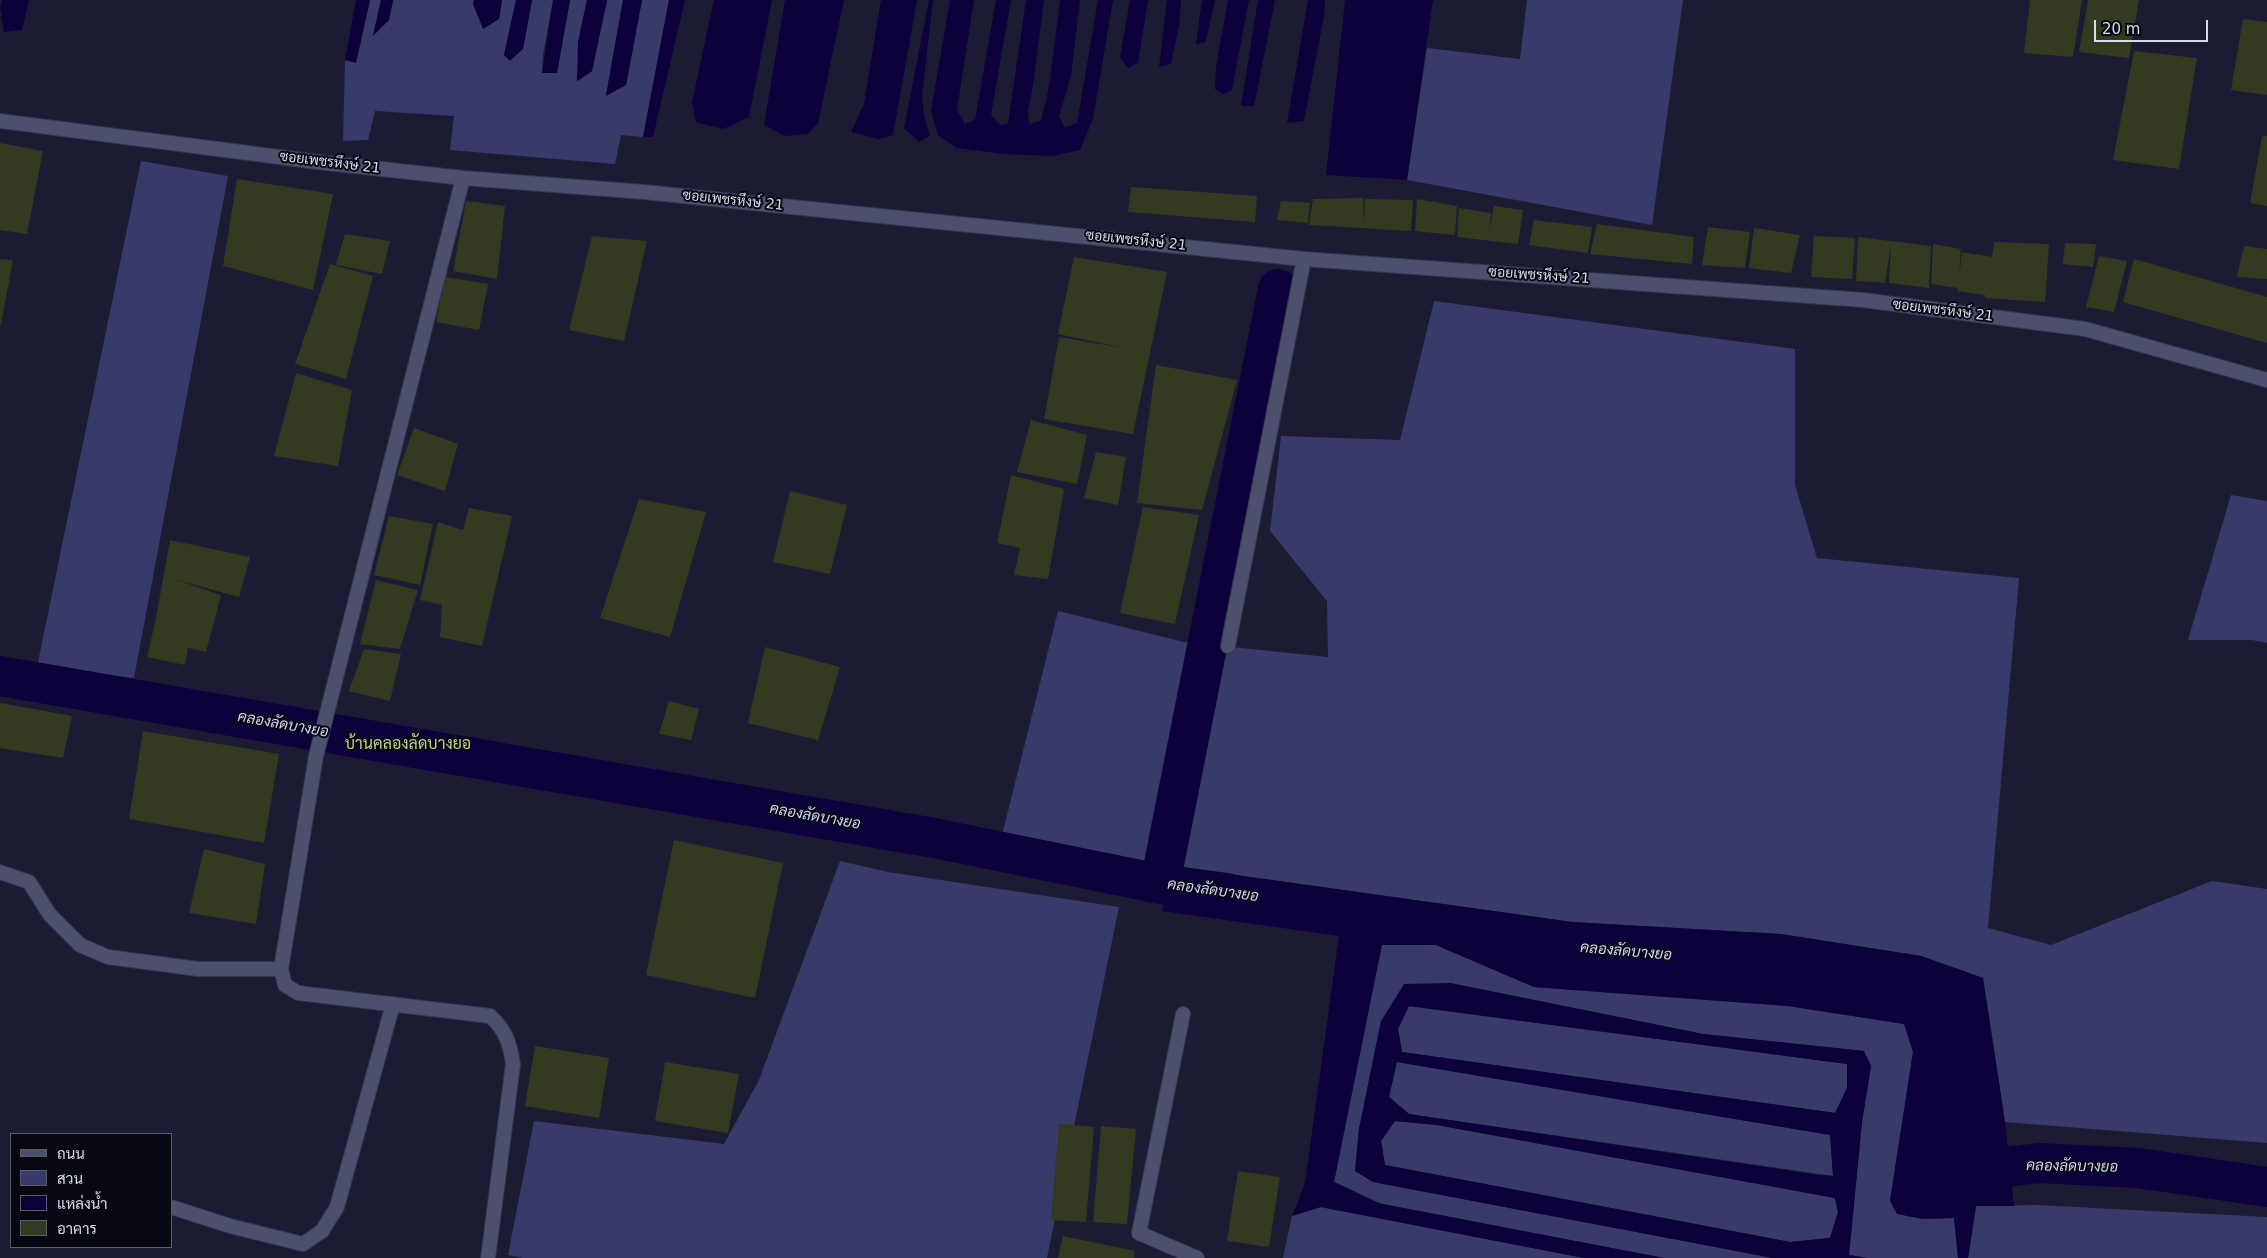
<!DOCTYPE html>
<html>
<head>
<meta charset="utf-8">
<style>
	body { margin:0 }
	#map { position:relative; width:2267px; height:1258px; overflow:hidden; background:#1b1c34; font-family:"DejaVu Sans",Sarabun,sans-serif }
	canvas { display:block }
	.legend { position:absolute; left:10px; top:1133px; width:162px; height:115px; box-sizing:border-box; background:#070812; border:1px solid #5b5c69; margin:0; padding:6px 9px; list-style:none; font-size:15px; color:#d8dbeb }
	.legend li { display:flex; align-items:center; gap:10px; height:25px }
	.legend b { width:25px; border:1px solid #5b5c69 }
	.scale { position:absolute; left:2094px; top:20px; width:114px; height:22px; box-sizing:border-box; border:2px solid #d8dbeb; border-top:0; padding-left:6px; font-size:15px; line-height:18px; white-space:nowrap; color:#d8dbeb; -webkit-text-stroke:4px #070812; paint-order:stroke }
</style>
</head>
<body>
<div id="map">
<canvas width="2267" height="1258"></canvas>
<ul class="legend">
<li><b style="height:6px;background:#4d506d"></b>ถนน</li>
<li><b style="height:14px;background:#383a69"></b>สวน</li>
<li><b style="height:14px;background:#0d013c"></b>แหล่งน้ำ</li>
<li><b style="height:14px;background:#333a1f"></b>อาคาร</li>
</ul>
<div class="scale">20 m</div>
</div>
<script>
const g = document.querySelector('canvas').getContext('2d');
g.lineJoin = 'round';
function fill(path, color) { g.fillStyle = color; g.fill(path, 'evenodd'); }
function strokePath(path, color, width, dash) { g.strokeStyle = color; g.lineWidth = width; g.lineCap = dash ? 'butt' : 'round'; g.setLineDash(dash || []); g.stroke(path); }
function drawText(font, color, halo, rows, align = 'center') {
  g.font = font + ' "DejaVu Sans",Sarabun,sans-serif'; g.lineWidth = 4; g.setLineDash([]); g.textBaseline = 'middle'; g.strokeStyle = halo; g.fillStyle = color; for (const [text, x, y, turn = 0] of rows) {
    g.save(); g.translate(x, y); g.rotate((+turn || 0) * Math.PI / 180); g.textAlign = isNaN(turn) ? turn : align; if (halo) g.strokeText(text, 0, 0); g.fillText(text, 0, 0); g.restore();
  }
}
const green = new Path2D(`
	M 370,0 L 381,0 L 373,35 L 389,20 L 393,0 L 474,0 L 473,4 L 499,19 L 502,0 L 516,0 L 504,55 L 523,49 L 532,0 L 553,0 L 543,55 L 542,73 L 557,72 L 570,0 L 587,0 L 578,42 L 578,81 L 592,71 L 607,0 L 623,0 L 606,95 L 626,85 L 642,0 L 669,0 L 643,137 L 621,135 L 615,164 L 450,150 L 454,116 L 375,111 L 368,140 L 343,141 L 345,60 L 356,62 Z
	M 1527,0 L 1683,0 L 1652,225 L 1407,180 L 1427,48 L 1520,59 Z
	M 141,161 L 228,176 L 134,678 L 37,667 Z
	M 1434,301 L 1795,349 L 1795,485 L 1817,558 L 2019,578 L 1988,928 L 2051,945 L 2212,881 L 2267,889 L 2267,1143 L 2005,1122 L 1983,978 L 1921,956 L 1781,934 L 1572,922 L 1187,868 L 1002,835 L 1058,611 L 1184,642 L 1328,657 L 1327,601 L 1270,531 L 1281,436 L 1400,440 Z
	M 2231,495 L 2267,501 L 2267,643 L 2252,640 L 2188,640 Z
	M 840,861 L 888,872 L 1119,907 L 1047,1258 L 523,1258 L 508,1255 L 534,1121 L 724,1144 L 759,1080 Z
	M 1381,945 L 1436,945 L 1534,987 L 1788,1006 L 1905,1024 L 1913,1052 L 1890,1201 L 1922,1219 L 1954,1218 L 1958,1258 L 1868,1258 L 1849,1255 L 1862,1122 L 1871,1066 L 1864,1051 L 1703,1034 L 1450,983 L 1381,1021 L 1359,1129 L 1355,1171 L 1373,1182 L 1773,1258 L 1664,1258 L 1384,1205 L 1334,1182 Z
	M 1408,1006 L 1847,1064 L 1847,1088 L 1836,1113 L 1402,1052 L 1398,1029 Z
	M 1396,1062 L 1830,1135 L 1833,1176 L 1409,1114 L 1389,1097 Z
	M 1395,1121 L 1437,1125 L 1835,1198 L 1838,1212 L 1830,1238 L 1790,1242 L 1385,1165 L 1381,1141 Z
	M 2037,1205 L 2267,1217 L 2267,1258 L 1968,1258 L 1976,1206 Z
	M 1320,1207 L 1584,1258 L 1283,1258 L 1292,1216 Z`);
const water = new Path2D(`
	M 2,0 L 29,0 L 22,30 L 4,32 L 0,8 Z
	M 356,0 L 370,0 L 356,63 L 345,60 Z
	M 381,0 L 393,0 L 389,20 L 373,36 Z
	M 474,0 L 502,0 L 499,19 L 483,29 L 473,4 Z
	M 516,0 L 532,0 L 523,49 L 510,61 L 504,55 Z
	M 553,0 L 570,0 L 557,73 L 542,73 Z
	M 587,0 L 607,0 L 592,71 L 577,81 L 578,42 Z
	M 623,0 L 642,0 L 626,85 L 606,96 Z
	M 669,0 L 685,0 L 653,137 L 643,137 Z
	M 714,0 L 772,0 L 749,117 L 723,129 L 696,122 L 692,102 Z
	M 785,0 L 844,0 L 818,123 L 808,134 L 785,136 L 764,125 Z
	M 881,0 L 917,0 L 893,135 L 878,139 L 851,132 L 864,104 Z
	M 929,0 L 933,0 L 922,96 L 924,115 L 930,136 L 919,142 L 904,128 Z
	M 950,0 L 974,0 L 957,110 L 965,124 L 975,120 L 996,0 L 1011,0 L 991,115 L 1000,125 L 1008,124 L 1026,0 L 1044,0 L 1033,86 L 1028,111 L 1029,124 L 1041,121 L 1049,87 L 1060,0 L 1080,0 L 1071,76 L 1059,116 L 1065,128 L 1077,123 L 1098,0 L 1113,0 L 1093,119 L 1080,150 L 1052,156 L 1003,154 L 957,148 L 938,135 L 931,111 Z
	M 1130,0 L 1148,0 L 1138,63 L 1128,68 L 1120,57 Z
	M 1167,0 L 1181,0 L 1179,26 L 1171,64 L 1159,67 Z
	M 1202,0 L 1215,0 L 1206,42 L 1196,44 Z
	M 1228,0 L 1249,0 L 1232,90 L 1223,94 L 1215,89 L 1216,67 Z
	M 1258,0 L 1275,0 L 1254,106 L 1241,106 Z
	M 1308,0 L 1325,0 L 1324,16 L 1304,121 L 1287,123 Z
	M 1345,0 L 1433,0 L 1407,180 L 1326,175 Z
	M 1178,867 L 1572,922 L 1781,934 L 1921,956 L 1983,978 L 2005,1122 L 2014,1206 L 1976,1206 L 1968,1258 L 1958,1258 L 1954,1218 L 1922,1219 L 1897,1214 L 1890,1201 L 1913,1052 L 1904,1024 L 1788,1006 L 1534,987 L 1436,945 L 1382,945 L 1334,1182 L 1378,1203 L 1664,1258 L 1584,1258 L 1321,1207 L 1292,1216 L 1305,1183 L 1339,936 L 1162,911 Z
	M 1450,983 L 1703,1034 L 1864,1051 L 1871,1066 L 1862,1122 L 1849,1255 L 1868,1258 L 1773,1258 L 1373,1182 L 1355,1171 L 1359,1129 L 1381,1021 L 1404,984 ZM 1409,1006 L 1847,1064 L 1847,1088 L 1835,1113 L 1402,1052 L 1398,1029 ZM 1397,1062 L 1830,1135 L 1833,1176 L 1818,1175 L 1409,1114 L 1389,1097 ZM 1395,1121 L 1437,1125 L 1835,1198 L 1838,1212 L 1830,1238 L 1790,1242 L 1385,1165 L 1381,1141 Z`);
const canal = new Path2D(`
	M 0,676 L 934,838 L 1160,884 L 1227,893
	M 1160,884 L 1278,289
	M 1955,1164 L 1975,1171 L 2039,1163 L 2138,1168 L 2267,1187`);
const building = new Path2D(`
	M 2030,0 L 2082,0 L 2073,57 L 2024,53 Z
	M 2088,0 L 2139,0 L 2129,58 L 2079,52 Z
	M 2243,19 L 2267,22 L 2267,95 L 2231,90 Z
	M 2134,51 L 2197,58 L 2179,169 L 2113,160 Z
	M 2262,136 L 2267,136 L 2267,206 L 2250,203 Z
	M 0,143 L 43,151 L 27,234 L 0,230 Z
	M 237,179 L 333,194 L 313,290 L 223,266 Z
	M 1131,187 L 1257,196 L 1255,222 L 1128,212 Z
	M 1363,198 L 1364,223 L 1365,199 L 1413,200 L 1411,231 L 1309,225 L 1313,199 Z
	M 1417,199 L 1457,206 L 1455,235 L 1415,231 Z
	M 466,201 L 505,206 L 497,279 L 453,271 Z
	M 1281,201 L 1310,203 L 1308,223 L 1277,220 Z
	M 1494,206 L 1523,210 L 1518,244 L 1457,237 L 1459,208 L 1491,213 L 1489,233 Z
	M 1534,220 L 1592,227 L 1588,253 L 1529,245 Z
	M 1597,224 L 1694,237 L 1692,264 L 1590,254 Z
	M 1708,227 L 1750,232 L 1745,268 L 1702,265 Z
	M 1754,228 L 1800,235 L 1791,273 L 1749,268 Z
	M 345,234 L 390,241 L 382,274 L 336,265 Z
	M 592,236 L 647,241 L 624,341 L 569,330 Z
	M 1814,236 L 1855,238 L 1852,279 L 1811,277 Z
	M 1858,237 L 1931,246 L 1929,288 L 1889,283 L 1891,244 L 1885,283 L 1856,281 Z
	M 1994,242 L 2049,244 L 2045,302 L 1985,298 L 1985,295 L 1957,291 L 1958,288 L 1931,284 L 1933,244 L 1961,249 L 1959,278 L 1962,252 L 1992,257 Z
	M 2065,243 L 2096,244 L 2093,267 L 2063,264 Z
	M 2244,246 L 2267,249 L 2267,279 L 2237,277 Z
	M 2099,256 L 2127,261 L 2114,312 L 2086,307 Z
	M 1074,257 L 1167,272 L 1133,434 L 1044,419 L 1059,337 L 1124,348 L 1058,334 Z
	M 0,259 L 13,260 L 1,325 L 0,325 Z
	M 2134,259 L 2267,297 L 2267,343 L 2123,302 Z
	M 330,264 L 373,276 L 346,379 L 295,364 Z
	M 445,277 L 488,284 L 479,330 L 436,322 Z
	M 1156,365 L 1237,380 L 1202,510 L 1137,503 Z
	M 296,373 L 352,390 L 338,466 L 274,456 Z
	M 1031,420 L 1087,435 L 1077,484 L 1017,472 Z
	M 414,428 L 458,444 L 445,491 L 397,475 Z
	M 1096,452 L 1126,457 L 1118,505 L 1084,498 Z
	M 1011,475 L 1064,489 L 1048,579 L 1014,575 L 1020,548 L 997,543 Z
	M 790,491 L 847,505 L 830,574 L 773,562 Z
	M 639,499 L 706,512 L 670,637 L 600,618 Z
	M 1143,507 L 1199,515 L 1175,624 L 1120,613 Z
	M 469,508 L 512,516 L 482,646 L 440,637 L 442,605 L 420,600 L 438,522 L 463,530 Z
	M 389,516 L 433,524 L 420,585 L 374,575 Z
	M 170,540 L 250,557 L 239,597 L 174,579 L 221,595 L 206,652 L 188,648 L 185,665 L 147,657 L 156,618 Z
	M 376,580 L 418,590 L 400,649 L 360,644 Z
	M 765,647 L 840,667 L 818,740 L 748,723 Z
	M 364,649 L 401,654 L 390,701 L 349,691 Z
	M 669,701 L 699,709 L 691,740 L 659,734 Z
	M 0,703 L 72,716 L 63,758 L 0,748 Z
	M 143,731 L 279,754 L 264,843 L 129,819 Z
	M 674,840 L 783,863 L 755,998 L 646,975 Z
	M 204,849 L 265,864 L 256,924 L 189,913 Z
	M 535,1046 L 609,1058 L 599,1118 L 525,1106 Z
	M 665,1062 L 739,1074 L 728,1133 L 655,1121 Z
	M 1059,1124 L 1094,1127 L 1086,1222 L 1051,1220 Z
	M 1101,1126 L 1136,1129 L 1127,1224 L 1093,1222 Z
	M 1238,1171 L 1280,1177 L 1269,1247 L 1227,1241 Z
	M 1063,1236 L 1135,1251 L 1134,1258 L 1058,1258 Z`);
const service = new Path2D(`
	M 1228,646 L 1304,259
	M 171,1207 L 230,1226 L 303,1244 L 322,1231 L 337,1207 L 393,1004`);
const minor = new Path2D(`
	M 0,121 L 318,162 L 463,178 L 644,192 L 1304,259 L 1863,300 L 2085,329 L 2267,380
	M 463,178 L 316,756 L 281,969 L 285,985 L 298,993 L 490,1016 C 506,1030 510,1044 513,1064 L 488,1258
	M 0,872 L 29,882 L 50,915 L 80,945 L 108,957 L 198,969 L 281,969
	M 1183,1014 L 1139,1233 L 1197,1258`);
const streetNames = [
	["ซอยเพชรหึงษ์ 21",330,163,7],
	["ซอยเพชรหึงษ์ 21",733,201,6],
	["ซอยเพชรหึงษ์ 21",1136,241,6],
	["ซอยเพชรหึงษ์ 21",1539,276,4],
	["ซอยเพชรหึงษ์ 21",1943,311,7]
];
const waterNames = [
	["คลองลัดบางยอ",283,725,10],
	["คลองลัดบางยอ",815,817,10],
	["คลองลัดบางยอ",1213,891,8],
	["คลองลัดบางยอ",1626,952,5],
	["คลองลัดบางยอ",2072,1167,1]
];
const quarterNames = [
	["บ้านคลองลัดบางยอ",408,745]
];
fill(green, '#383a69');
fill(water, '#0d013c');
strokePath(canal, '#0d013c', 40);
fill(building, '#333a1f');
strokePath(service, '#35374e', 16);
strokePath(minor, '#35374e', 16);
strokePath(service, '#4d506d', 14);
strokePath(minor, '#4d506d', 14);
drawText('14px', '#d8dbeb', '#070812', streetNames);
drawText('italic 15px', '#d0d5fb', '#070812', waterNames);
drawText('16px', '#c1d489', '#070812', quarterNames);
</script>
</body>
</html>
